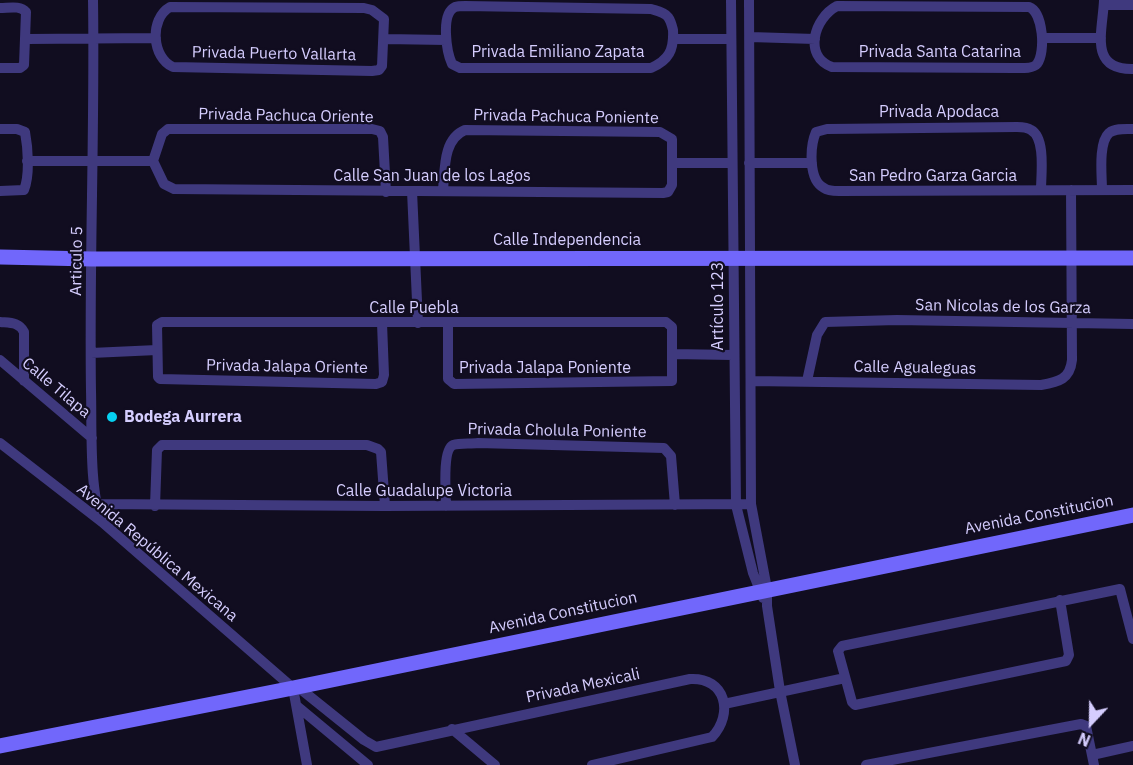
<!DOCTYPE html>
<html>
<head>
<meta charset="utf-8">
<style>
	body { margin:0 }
	#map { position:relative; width:1133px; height:765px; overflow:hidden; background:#110d20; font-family:"IBM Plex Sans",sans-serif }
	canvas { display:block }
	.north { position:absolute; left:1061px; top:693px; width:60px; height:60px; -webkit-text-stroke:4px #110d20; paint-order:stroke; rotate:202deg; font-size:16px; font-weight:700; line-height:24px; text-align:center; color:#d5cdfe }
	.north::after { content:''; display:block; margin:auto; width:21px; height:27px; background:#d5cdfe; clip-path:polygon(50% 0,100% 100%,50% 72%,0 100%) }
</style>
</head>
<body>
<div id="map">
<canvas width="1133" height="765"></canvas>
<div class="north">N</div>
</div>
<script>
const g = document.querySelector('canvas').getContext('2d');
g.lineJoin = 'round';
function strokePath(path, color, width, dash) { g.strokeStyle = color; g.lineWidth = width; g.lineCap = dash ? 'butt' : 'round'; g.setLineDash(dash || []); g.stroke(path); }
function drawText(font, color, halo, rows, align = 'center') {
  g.font = font + ' "IBM Plex Sans",sans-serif'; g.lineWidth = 4.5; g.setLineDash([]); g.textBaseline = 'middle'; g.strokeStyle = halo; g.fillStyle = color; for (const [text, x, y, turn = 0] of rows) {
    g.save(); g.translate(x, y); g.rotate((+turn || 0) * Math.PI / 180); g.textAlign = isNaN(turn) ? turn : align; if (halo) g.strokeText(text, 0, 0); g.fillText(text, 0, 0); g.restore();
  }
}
const street = new Path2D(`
	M 93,0 C 95,130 89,261 91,391 C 92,426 89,491 102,522
	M 731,0 L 736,505 L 753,573 L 763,598
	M 749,0 L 751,504 L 767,589 L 767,606 L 780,691 L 795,765
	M 1104,0 C 1103,30 1088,70 1133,69
	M 1104,5 L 1133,5
	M 465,6 L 651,9 C 657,11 664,12 668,17 C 671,21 672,26 673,30 C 674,50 669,60 651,68 L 460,68 L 452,64 C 447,53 440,14 455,7 C 458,6 461,6 465,6 Z
	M 837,6 L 1029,7 C 1043,12 1046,52 1037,64 C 1033,69 1020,68 1014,68 L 832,67 C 803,56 814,18 837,6 Z
	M 170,7 L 364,8 L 372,10 L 384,19 L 382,66 L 379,70 L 372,71 L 173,67 C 152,58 149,19 170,7 Z
	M 0,8 C 9,8 20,5 26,12 L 24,65 L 20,68 L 0,68
	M 750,37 L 815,39
	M 1042,38 L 1101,38
	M 27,39 L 156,38
	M 385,39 L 446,40
	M 673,39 L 730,39
	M 0,129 L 17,129 L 25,132 C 28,148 30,175 24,190 L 0,191
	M 27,161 L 153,161
	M 153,161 L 164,184 L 174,189 C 337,191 500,191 663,193 L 668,192 L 672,185 L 672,139 L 660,132 L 465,130 C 443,139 445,169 443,190
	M 153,161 L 162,134 L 168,129 L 372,129 L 380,131 L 383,137 L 386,192
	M 673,163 L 732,163
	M 749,163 L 812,163
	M 1041,190 C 1041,175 1046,138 1031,130 C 1027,127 1022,127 1017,127 L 827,129 L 816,132 C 810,146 808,180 824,188 C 828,191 834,191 839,191 L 1133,190
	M 1102,190 C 1102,176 1098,143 1109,133 C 1115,128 1126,129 1133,129
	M 412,191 L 418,323
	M 0,322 C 10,323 19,322 24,332 L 24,381
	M 382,323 L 384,375 L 382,382 L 376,384 L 160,379 L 158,377 L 157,325 L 162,322 L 666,322 L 672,327 L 672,381 L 454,384 L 448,379 L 448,323
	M 91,353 L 157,350
	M 672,354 L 733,355
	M 0,360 L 92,438
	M 751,381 L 1041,385 C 1059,382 1070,379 1072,360 L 1071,190
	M 807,381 L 817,335 L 825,322 L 897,320 L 1133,324
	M 0,443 L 102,522 L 293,688 L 307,765
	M 96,504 L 385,506 L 751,504
	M 155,506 L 157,450 L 162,445 L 367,445 L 378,449 L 381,452 L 385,506
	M 446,506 C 446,495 442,450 453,445 C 460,443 470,444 478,443 L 664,448 L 671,456 L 675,505
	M 1060,600 L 1069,655 L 1066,661 L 855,705 L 852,702 L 838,651 L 842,646 L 1120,589 L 1133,639
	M 298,687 L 364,740 L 376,747 L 690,679 C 726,677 734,714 712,737 L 592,765
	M 724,704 L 845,678
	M 297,706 L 368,765
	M 452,729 L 495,765
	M 1092,755 L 1133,746
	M 866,765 L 1081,724 L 1086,726 L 1094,765`);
const secondary = new Path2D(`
	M 0,257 L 92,259 L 1133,258
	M 0,746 L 293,688 L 1133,515`);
const markers = [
	[112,417,6,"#06d0f1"]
];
const streetNames = [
	["Privada Emiliano Zapata",558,52],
	["Privada Santa Catarina",940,52],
	["Privada Puerto Vallarta",274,54,1],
	["Privada Apodaca",939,112],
	["Privada Pachuca Oriente",286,116,1],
	["Privada Pachuca Poniente",566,117,1],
	["Calle San Juan de los Lagos",432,176],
	["San Pedro Garza Garcia",933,176],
	["Calle Independencia",567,240],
	["Articulo 5",77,261,-89],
	["Artículo 123",718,306,-90],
	["San Nicolas de los Garza",1003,307,1],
	["Calle Puebla",414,308],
	["Privada Jalapa Oriente",287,367,1],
	["Privada Jalapa Poniente",545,368],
	["Calle Agualeguas",915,368,1],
	["Calle Tilapa",56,388,40],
	["Privada Cholula Poniente",557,431,1],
	["Calle Guadalupe Victoria",424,491],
	["Avenida Constitucion",1039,515,-11],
	["Avenida República Mexicana",157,553,40],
	["Avenida Constitucion",563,613,-12],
	["Privada Mexicali",583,686,-12]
];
const poiNames = [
	["Bodega Aurrera",124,417]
];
strokePath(street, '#3f397e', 10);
strokePath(secondary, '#7167fb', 15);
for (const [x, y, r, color] of markers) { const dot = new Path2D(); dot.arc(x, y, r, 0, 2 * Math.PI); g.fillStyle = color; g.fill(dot); strokePath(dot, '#110d20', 2); }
drawText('16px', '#d5cdfe', '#110d20', streetNames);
drawText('bold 16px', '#d5cdfe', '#110d20', poiNames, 'left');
</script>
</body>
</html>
